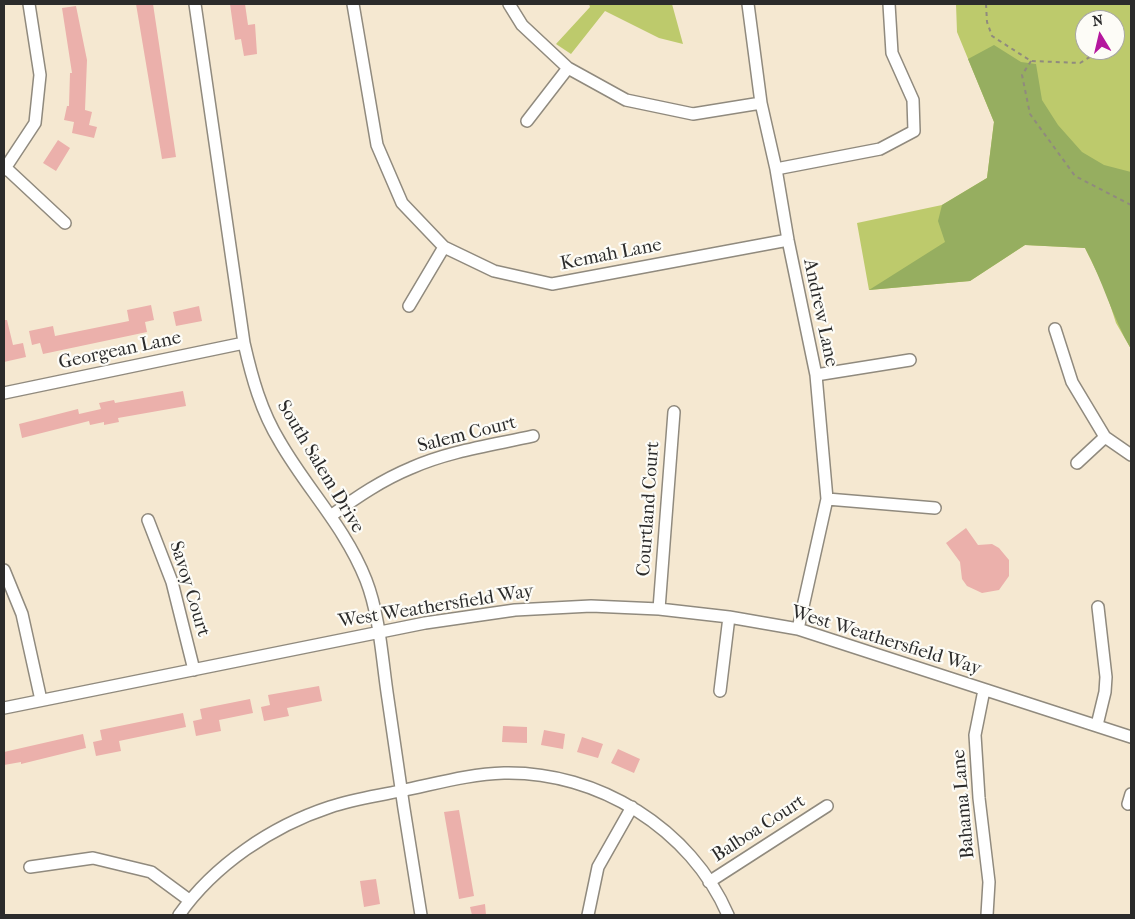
<!DOCTYPE html>
<html>
<head>
<meta charset="utf-8">
<style>
	body { margin:0 }
	#map { position:relative; width:1135px; height:919px; overflow:hidden; background:#f5e8d1; font-family:"IM FELL French Canon",serif }
	canvas { display:block }
	.frame { position:absolute; inset:0; border:5px solid #2b2b2b; pointer-events:none }
	.north { position:absolute; left:1075px; top:10px; width:50px; height:50px; box-sizing:border-box; background:#fdfcf7; border:1px solid #a9a8a5; border-radius:50%; rotate:351deg; font-size:14px; font-weight:700; line-height:20px; text-align:center; color:#2b2b2b }
	.north::after { content:''; display:block; margin:auto; width:18px; height:22px; background:#b5179e; clip-path:polygon(50% 0,100% 100%,50% 72%,0 100%) }
</style>
</head>
<body>
<div id="map">
<canvas width="1135" height="919"></canvas>
<div class="frame"></div>
<div class="north">N</div>
</div>
<script>
const g = document.querySelector('canvas').getContext('2d');
g.lineJoin = 'round';
function fill(path, color) { g.fillStyle = color; g.fill(path, 'evenodd'); }
function strokePath(path, color, width, dash) { g.strokeStyle = color; g.lineWidth = width; g.lineCap = dash ? 'butt' : 'round'; g.setLineDash(dash || []); g.stroke(path); }
function drawText(font, color, halo, rows, align = 'center') {
  g.font = font + ' "IM FELL French Canon",serif'; g.lineWidth = 4.5; g.setLineDash([]); g.textBaseline = 'middle'; g.strokeStyle = halo; g.fillStyle = color; for (const [text, x, y, turn = 0] of rows) {
    g.save(); g.translate(x, y); g.rotate((+turn || 0) * Math.PI / 180); g.textAlign = isNaN(turn) ? turn : align; if (halo) g.strokeText(text, 0, 0); g.fillText(text, 0, 0); g.restore();
  }
}
const green = new Path2D(`
	M 589,4 L 672,4 L 683,44 L 659,38 L 605,11 L 571,54 L 556,44 L 590,7 Z
	M 956,4 L 1131,4 L 1131,349 L 1116,323 L 1105,289 L 1085,248 L 1025,245 L 970,281 L 869,290 L 857,223 L 942,205 L 987,178 L 994,122 L 957,32 ZM 1085,20 L 1115,20 L 1115,50 L 1085,50 Z`);
const forest = new Path2D(`
	M 994,45 L 1021,62 L 1036,64 L 1042,100 L 1058,125 L 1082,152 L 1104,165 L 1131,172 L 1131,349 C 1112,317 1103,281 1085,248 L 1025,245 L 970,281 L 869,290 L 945,242 L 938,221 L 942,205 L 987,178 L 994,122 L 968,59 Z`);
const building = new Path2D(`
	M 136,4 L 153,4 L 176,157 L 162,159 Z
	M 230,4 L 245,4 L 248,25 L 255,24 L 257,54 L 244,56 L 241,39 L 235,40 Z
	M 76,6 L 87,60 L 85,110 L 92,112 L 89,125 L 97,127 L 94,138 L 72,133 L 74,122 L 64,120 L 67,106 L 69,106 L 70,73 L 72,73 L 62,8 Z
	M 58,140 L 70,148 L 56,171 L 43,163 Z
	M 151,305 L 154,320 L 145,322 L 147,332 L 43,354 L 40,343 L 32,345 L 29,331 L 53,326 L 55,336 L 129,321 L 127,310 Z
	M 199,306 L 202,321 L 176,326 L 173,312 Z
	M 4,320 L 7,320 L 13,345 L 23,343 L 26,357 L 4,362 Z
	M 183,391 L 186,406 L 118,418 L 119,422 L 104,425 L 104,422 L 90,425 L 89,421 L 22,438 L 19,424 L 78,409 L 79,414 L 101,409 L 99,403 L 114,400 L 115,403 Z
	M 966,528 L 978,545 L 992,544 L 999,548 L 1009,560 L 1009,576 L 999,590 L 982,593 L 967,586 L 962,579 L 960,562 L 946,543 Z
	M 319,686 L 322,701 L 287,708 L 289,716 L 264,721 L 261,707 L 270,705 L 268,695 Z
	M 250,699 L 253,713 L 219,720 L 221,731 L 196,736 L 193,721 L 202,719 L 200,709 Z
	M 183,713 L 186,727 L 119,741 L 121,751 L 96,756 L 93,742 L 102,740 L 100,730 Z
	M 503,726 L 527,727 L 527,743 L 502,742 Z
	M 544,730 L 565,734 L 563,749 L 541,745 Z
	M 83,734 L 86,748 L 21,764 L 21,762 L 4,765 L 4,752 Z
	M 582,737 L 603,744 L 598,758 L 577,752 Z
	M 618,749 L 640,759 L 634,773 L 611,763 Z
	M 459,810 L 474,896 L 459,899 L 444,812 Z
	M 376,879 L 380,904 L 364,907 L 360,881 Z
	M 485,904 L 486,915 L 472,915 L 470,907 Z`);
const path = new Path2D(`
	M 986,4 L 987,22 L 992,36 L 1031,61 L 1080,63 L 1098,52
	M 1097,50 L 1101,55
	M 1031,61 L 1022,75 L 1030,114 L 1075,176 L 1131,205`);
const minor = new Path2D(`
	M 195,4 L 244,343 C 252,378 261,411 280,442 C 307,489 345,527 366,580 C 380,616 382,660 388,699 C 398,771 409,843 421,915
	M 353,4 L 377,145 L 402,203 L 444,247 L 494,271 L 552,284 L 788,240
	M 509,4 L 522,25 L 568,68 L 626,100 L 693,114 L 761,103
	M 748,4 L 761,103 L 776,169 L 788,240 L 816,375 L 827,499 L 798,629
	M 527,121 L 568,68
	M 6,168 L 65,223
	M 776,169 L 880,149 L 914,131 L 913,100 L 892,53 L 889,4
	M 4,170 L 35,123 L 40,75 L 29,4
	M 409,306 L 444,247
	M 1055,329 L 1072,382 L 1105,437 L 1131,455
	M 816,375 L 910,360
	M 4,393 L 244,343
	M 1077,463 L 1105,437
	M 827,499 L 935,508
	M 332,515 C 357,497 382,480 411,468 C 449,451 493,445 533,436
	M 148,520 L 172,582 L 194,670
	M 4,570 L 22,614 L 41,700
	M 659,609 L 674,412
	M 984,690 L 975,735 L 979,798 L 989,882 L 987,915
	M 720,691 L 729,617
	M 4,708 L 425,623 L 515,610 L 591,606 L 659,609 L 729,617 L 798,629 L 1131,737
	M 1097,725 L 1105,692 L 1106,677 L 1098,607
	M 1128,804 L 1131,794
	M 30,867 L 93,858 L 151,872 L 189,900
	M 709,882 L 827,806
	M 179,915 C 214,865 272,826 330,807 C 353,799 377,796 400,791 C 435,784 469,774 504,773 C 598,771 691,829 728,915
	M 588,915 L 598,867 L 632,807`);
const streetNames = [
	["Kemah Lane",611,255,-11],
	["Andrew Lane",820,313,78],
	["Georgean Lane",120,351,-12],
	["Salem Court",467,435,-14],
	["South Salem Drive",320,467,59],
	["Courtland Court",649,509,-86],
	["Savoy Court",189,589,73],
	["West Weathersfield Way",436,607,-9],
	["West Weathersfield Way",886,641,17],
	["Bahama Lane",964,804,-95],
	["Balboa Court",759,829,-33]
];
fill(green, '#bdca6c');
fill(forest, '#96ae60');
fill(building, '#ebb0ab');
strokePath(minor, '#908a7e', 14);
strokePath(path, '#908a7e', 2, [4, 4]);
strokePath(minor, '#fff', 11);
drawText('19px', '#2b2b2b', '#fdfcf7', streetNames);
</script>
</body>
</html>
